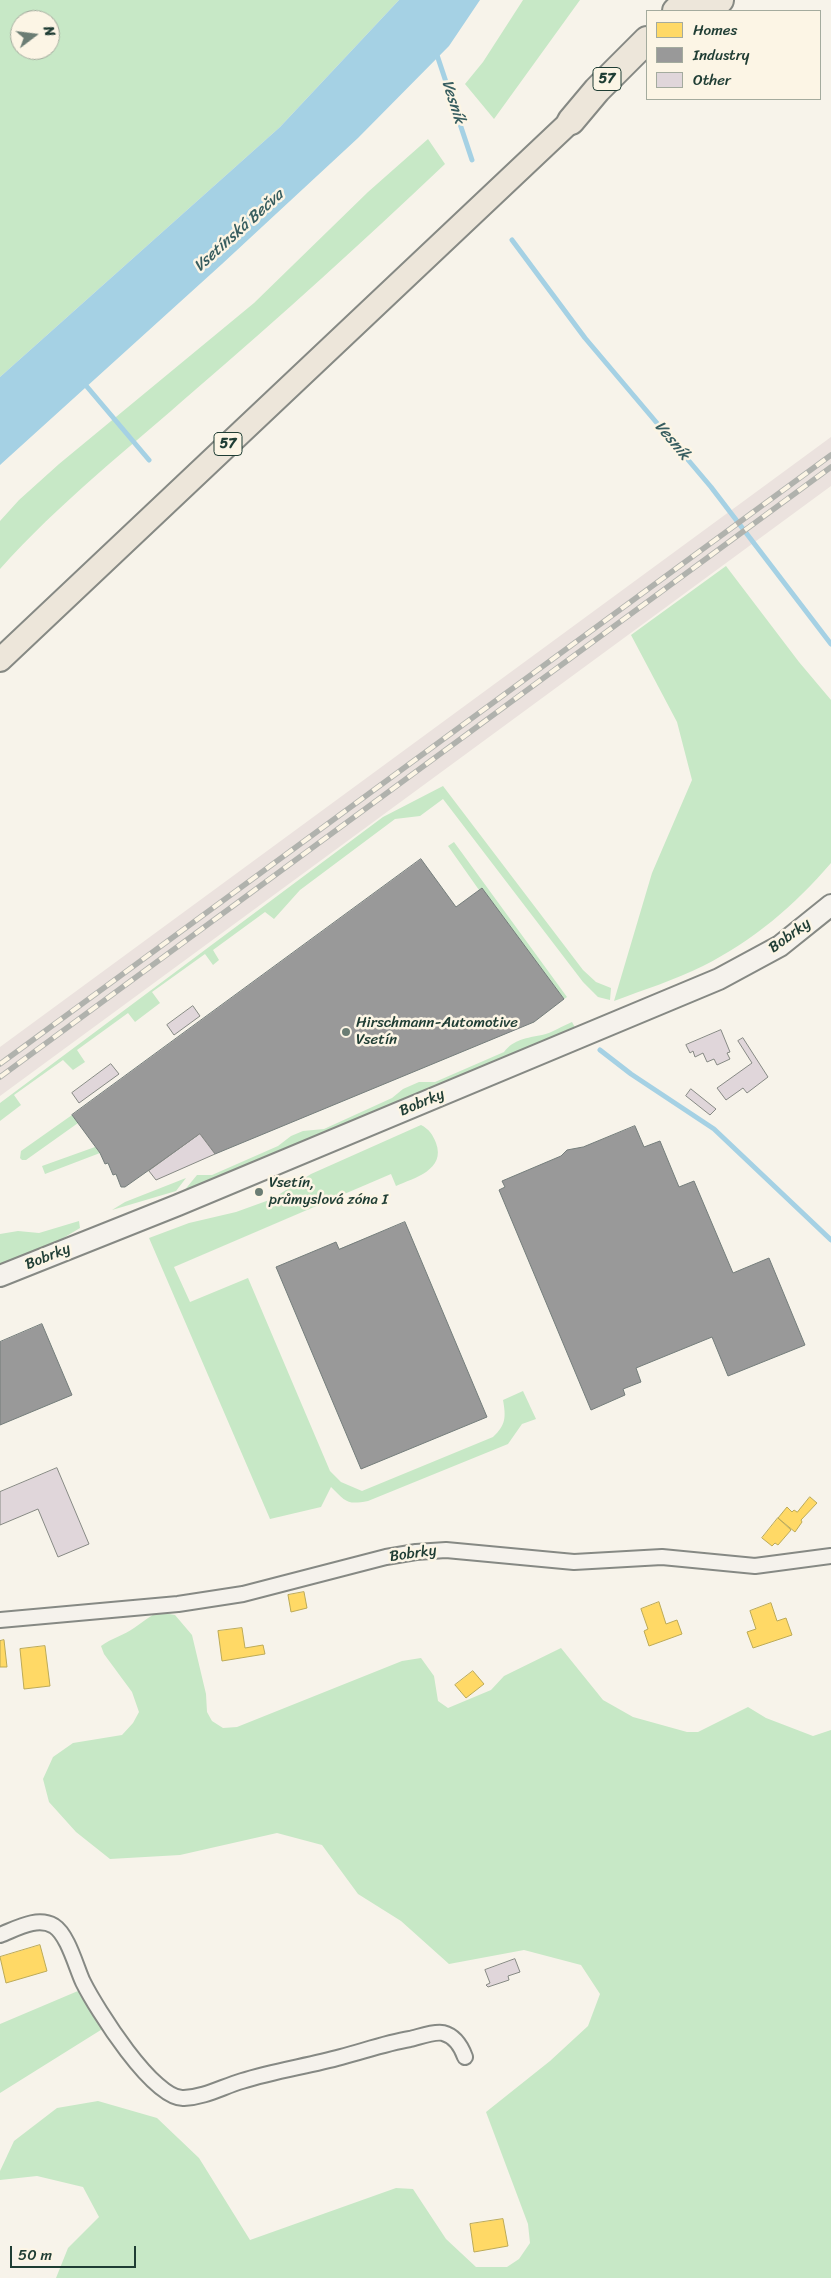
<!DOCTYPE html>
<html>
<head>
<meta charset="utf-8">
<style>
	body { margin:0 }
	#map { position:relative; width:831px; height:2278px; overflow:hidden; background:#f7f3ea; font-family:Sriracha,sans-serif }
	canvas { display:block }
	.legend { position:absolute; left:646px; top:10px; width:175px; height:90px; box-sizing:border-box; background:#fcf5e5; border:1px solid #a4ab9e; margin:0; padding:6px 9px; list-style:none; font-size:15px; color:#1f3d34 }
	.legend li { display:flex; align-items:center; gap:10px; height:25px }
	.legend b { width:25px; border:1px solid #a4ab9e }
	.north { position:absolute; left:10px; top:10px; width:50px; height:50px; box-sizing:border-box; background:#fcf5e5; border:1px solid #a4ab9e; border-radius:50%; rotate:75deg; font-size:14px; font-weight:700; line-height:20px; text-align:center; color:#1f3d34 }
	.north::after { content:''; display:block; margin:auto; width:18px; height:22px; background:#6b7d74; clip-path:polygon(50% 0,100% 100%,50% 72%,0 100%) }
	.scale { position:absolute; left:10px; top:2246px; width:126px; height:22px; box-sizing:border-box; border:2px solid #1f3d34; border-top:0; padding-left:6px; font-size:15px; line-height:18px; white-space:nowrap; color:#1f3d34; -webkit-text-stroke:4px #fcf5e5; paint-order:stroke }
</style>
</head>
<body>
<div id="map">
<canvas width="831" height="2278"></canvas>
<ul class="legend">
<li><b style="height:14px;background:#ffd966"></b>Homes</li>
<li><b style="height:14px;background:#999"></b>Industry</li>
<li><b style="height:14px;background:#e0d6da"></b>Other</li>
</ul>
<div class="north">N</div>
<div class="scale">50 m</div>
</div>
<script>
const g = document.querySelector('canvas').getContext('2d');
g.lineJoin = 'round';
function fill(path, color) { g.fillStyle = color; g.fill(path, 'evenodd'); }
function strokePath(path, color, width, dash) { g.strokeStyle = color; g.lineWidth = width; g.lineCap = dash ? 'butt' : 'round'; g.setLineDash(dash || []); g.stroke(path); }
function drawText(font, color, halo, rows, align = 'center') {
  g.font = font + ' Sriracha,sans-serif'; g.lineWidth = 5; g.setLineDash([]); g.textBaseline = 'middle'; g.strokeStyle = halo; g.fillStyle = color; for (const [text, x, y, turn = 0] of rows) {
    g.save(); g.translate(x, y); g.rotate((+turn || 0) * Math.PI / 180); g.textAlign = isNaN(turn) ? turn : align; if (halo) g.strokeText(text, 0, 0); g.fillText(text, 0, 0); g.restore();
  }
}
const built = new Path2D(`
	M 831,437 L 831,486 L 0,1096 L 0,1047 Z`);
const green = new Path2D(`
	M 0,0 L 399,0 L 280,127 L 0,377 ZM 20,20 L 50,20 L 50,50 L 20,50 Z
	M 523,0 L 580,0 L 494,119 L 465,84 L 483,62 Z
	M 428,139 L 445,164 C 364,241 280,317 195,390 C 129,448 59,503 0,569 L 0,521 L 19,500 L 59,464 L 254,303 L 368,192 Z
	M 726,566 L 799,662 L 831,700 L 831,863 C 795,905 753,941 703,966 C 675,980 643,990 614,1001 L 652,873 L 692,780 L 677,722 L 631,635 Z
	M 443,786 L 583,970 L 596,982 L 611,988 L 610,1000 L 598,997 L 583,982 L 443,799 L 420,816 L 395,819 L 300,890 L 274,919 L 265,912 L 213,950 L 219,960 L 213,965 L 205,954 L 152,992 L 160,1003 L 135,1022 L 128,1013 L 77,1050 L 85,1062 L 73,1070 L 63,1060 L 14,1095 L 21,1105 L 0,1121 L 0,1103 L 383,817 Z
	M 454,842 L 567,997 L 564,999 L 482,888 L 479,890 L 448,846 Z
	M 572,1022 L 577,1031 L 183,1192 L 197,1175 L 212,1175 L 278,1146 L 291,1136 L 303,1131 L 324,1129 L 392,1098 L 403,1089 L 419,1082 L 435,1082 L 504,1052 C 514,1039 527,1038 542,1035 C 552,1033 562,1026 572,1022 Z
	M 72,1115 L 78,1123 L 26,1160 L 22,1160 L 20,1158 L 21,1151 Z
	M 421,1125 C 429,1129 433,1135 436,1143 C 446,1170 414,1178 396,1186 L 391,1174 L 174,1267 L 190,1302 L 248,1278 L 330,1471 L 341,1482 L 362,1491 L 493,1437 C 506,1425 506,1417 503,1400 L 523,1391 L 536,1419 L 522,1424 L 508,1444 L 368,1501 C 347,1505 346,1502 331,1487 L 321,1507 L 270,1519 L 149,1238 L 189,1223 L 236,1212 L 272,1199 L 311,1174 Z
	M 95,1147 L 100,1153 L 45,1174 L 42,1166 Z
	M 186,1178 L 176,1191 L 112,1210 L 125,1202 Z
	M 79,1221 L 80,1228 L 35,1255 L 0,1267 L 0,1234 L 18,1231 L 39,1233 Z
	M 158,1612 L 175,1615 L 192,1635 L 206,1694 L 207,1712 L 212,1721 L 223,1728 L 237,1727 L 402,1661 L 421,1658 L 434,1676 L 438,1701 L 448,1708 L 491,1690 L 504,1676 L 561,1648 L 603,1700 L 633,1717 L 687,1732 L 698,1732 L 748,1707 L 766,1718 L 813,1736 L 831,1730 L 831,2278 L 56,2278 L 68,2248 L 99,2217 L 83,2187 L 37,2176 L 0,2180 L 0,2171 L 14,2141 L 57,2108 L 98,2101 L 157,2118 L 199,2158 L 250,2240 L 396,2188 L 413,2189 L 446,2239 L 476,2267 L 507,2267 L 519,2259 L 530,2243 L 528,2224 L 486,2112 L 550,2061 L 588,2026 L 600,1994 L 581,1965 L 524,1950 L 449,1964 L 401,1921 L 358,1894 L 322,1845 L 277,1833 L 180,1855 L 110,1859 L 76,1832 L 49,1802 L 43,1779 L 53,1757 L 73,1743 L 122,1735 L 133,1723 L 139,1712 L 132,1692 L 104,1654 L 101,1646 C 112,1638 124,1635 134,1628 C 142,1623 148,1617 158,1612 Z
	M 85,1988 L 104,2028 L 0,2093 L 0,2024 Z`);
const water = new Path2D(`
	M 399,0 L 480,0 L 449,46 L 358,138 L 222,264 L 0,465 L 0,377 L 280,127 Z`);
const homes = new Path2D(`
	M 810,1497 L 817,1503 L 801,1520 L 802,1522 L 795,1532 L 778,1518 L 787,1507 L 792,1512 L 794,1510 L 797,1512 Z
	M 778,1518 L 791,1530 L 778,1545 L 775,1543 L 772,1546 L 762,1538 Z
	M 304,1592 L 307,1608 L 291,1612 L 288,1595 Z
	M 659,1602 L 666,1624 L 677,1620 L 682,1634 L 649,1646 L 644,1631 L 648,1629 L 641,1609 Z
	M 771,1603 L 777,1621 L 786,1618 L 792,1635 L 753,1648 L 747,1632 L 756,1629 L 750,1611 Z
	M 242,1628 L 245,1648 L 263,1645 L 265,1654 L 222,1661 L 218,1631 Z
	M 4,1640 L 7,1667 L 0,1667 L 0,1641 Z
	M 45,1646 L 50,1686 L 24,1689 L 20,1649 Z
	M 473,1671 L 484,1684 L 466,1698 L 455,1685 Z
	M 40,1945 L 47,1971 L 6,1983 L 0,1957 Z
	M 503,2219 L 508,2246 L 474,2252 L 470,2224 Z`);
const industry = new Path2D(`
	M 421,859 L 456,907 L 482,888 L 564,999 L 534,1022 L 215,1154 L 200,1134 L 125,1187 L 121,1187 L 116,1174 L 113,1175 L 108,1163 L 105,1164 L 100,1153 L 72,1115 Z
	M 635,1126 L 644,1147 L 660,1141 L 679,1187 L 694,1181 L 733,1273 L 769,1258 L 805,1345 L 728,1376 L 712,1337 L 636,1368 L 641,1382 L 623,1389 L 625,1395 L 591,1410 L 499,1190 L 505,1187 L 502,1181 L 561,1156 L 567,1150 L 583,1147 Z
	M 405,1222 L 487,1417 L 361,1469 L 276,1267 L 336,1242 L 339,1249 Z
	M 42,1324 L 72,1395 L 0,1425 L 0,1342 Z`);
const stream = new Path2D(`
	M 436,52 L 472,160
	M 512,240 L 585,338 L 711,487 L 831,644
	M 83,382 L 149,460
	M 600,1050 L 631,1074 L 714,1129 L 831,1240`);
const building = new Path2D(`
	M 193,1006 L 200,1016 L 174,1035 L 167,1025 Z
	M 721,1030 L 730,1052 L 727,1053 L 730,1059 L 717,1065 L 714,1059 L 707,1062 L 703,1053 L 695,1057 L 693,1051 L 690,1053 L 686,1045 Z
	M 743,1038 L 768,1077 L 747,1093 L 743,1088 L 726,1100 L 717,1088 L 752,1063 L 738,1041 Z
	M 111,1064 L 119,1074 L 79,1103 L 72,1093 Z
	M 691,1089 L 716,1109 L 710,1115 L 686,1096 Z
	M 200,1134 L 215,1154 L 156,1180 L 149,1171 Z
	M 57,1468 L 89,1544 L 58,1557 L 38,1509 L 0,1525 L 0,1492 Z
	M 515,1959 L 520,1972 L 508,1976 L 509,1980 L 488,1987 L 486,1985 L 490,1983 L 485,1970 Z`);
const street = new Path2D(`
	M 0,1620 L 178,1604 L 243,1594 L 386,1557 L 416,1552 L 446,1550 L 574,1562 L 662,1557 L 755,1566 L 831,1556
	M 0,1935 C 16,1929 37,1916 54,1926 C 68,1935 76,1967 83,1982 C 96,2008 154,2101 184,2098 C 205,2097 222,2087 242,2081 C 274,2071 308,2066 341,2057 C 364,2051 386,2043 410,2039 C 419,2037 434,2031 443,2033 C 455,2036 461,2046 465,2057`);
const secondary = new Path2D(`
	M 0,1276 L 178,1205 L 719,979 L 780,946 L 831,905`);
const primary = new Path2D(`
	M 0,660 L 571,121`);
const highway = new Path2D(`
	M 676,11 L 688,0
	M 707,11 L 720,0
	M 571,121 L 597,90 L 647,40`);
const rail = new Path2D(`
	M 0,1064 L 831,455
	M 0,1077 L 831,467`);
const markers = [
	[346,1032,5,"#6b7d74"],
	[259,1192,5,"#6b7d74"]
];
const shields = [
	[607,79,28],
	[228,444,28]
];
const shieldNames = [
	["57",607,79],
	["57",228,444]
];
const streetNames = [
	["Bobrky",790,936,-36],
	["Bobrky",422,1103,-23],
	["Bobrky",48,1257,-22],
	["Bobrky",413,1554,-8]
];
const poiNames = [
	["Hirschmann-Automotive",356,1023],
	["Vsetín",356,1040],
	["Vsetín,",269,1183],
	["průmyslová zóna I",269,1200]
];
const waterNames = [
	["Vesník",453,102,72],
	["Vsetínská Bečva",239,231,-42],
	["Vesník",672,441,50]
];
fill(built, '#ebe2de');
fill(green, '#c7e8c6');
fill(water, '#a5d1e4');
fill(homes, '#ffd966');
strokePath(homes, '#bcaa57', 1);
fill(industry, '#999');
strokePath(industry, '#747d7b', 1);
strokePath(stream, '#a5d1e4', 5);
fill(building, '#e0d6da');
strokePath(building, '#868984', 1);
strokePath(street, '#868984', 18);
strokePath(secondary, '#868984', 24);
strokePath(primary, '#868984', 26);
strokePath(highway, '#868984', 30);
strokePath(street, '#f5f2ec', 14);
strokePath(secondary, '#f5f2ec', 20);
strokePath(primary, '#ede6da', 22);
strokePath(highway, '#ede6da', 26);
strokePath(rail, '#b0b2ad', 5.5);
strokePath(rail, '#fcf5e5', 4, [11]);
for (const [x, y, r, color] of markers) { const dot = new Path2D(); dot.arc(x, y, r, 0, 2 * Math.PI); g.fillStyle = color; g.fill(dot); strokePath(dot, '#fcf5e5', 2); }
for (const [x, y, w] of shields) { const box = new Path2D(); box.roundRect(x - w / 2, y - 11.5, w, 23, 4); g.fillStyle = '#fcf5e5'; g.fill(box); strokePath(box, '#1f3d34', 1); }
drawText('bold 14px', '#1f3d34', null, shieldNames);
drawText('15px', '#1f3d34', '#fcf5e5', streetNames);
drawText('15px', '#1f3d34', '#fcf5e5', poiNames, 'left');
drawText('italic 16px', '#385e60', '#fcf5e5', waterNames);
</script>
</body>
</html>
